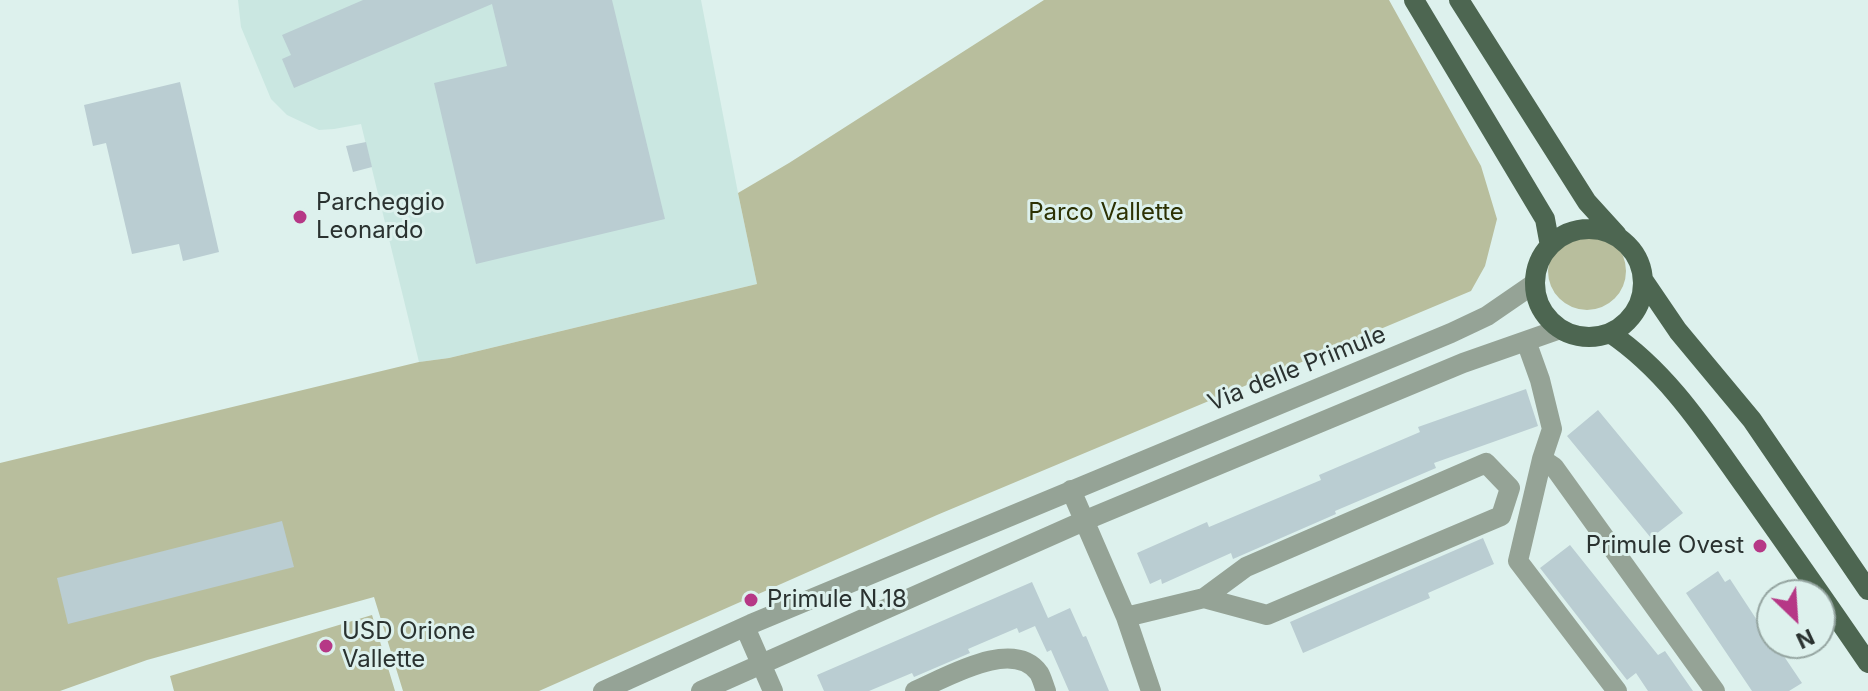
<!DOCTYPE html>
<html>
<head>
<meta charset="utf-8">
<style>
	body { margin:0 }
	#map { position:relative; width:1868px; height:691px; overflow:hidden; background:#ddf1ed; font-family:Inter,sans-serif }
	canvas { display:block }
	.north { position:absolute; left:1756px; top:579px; width:80px; height:80px; box-sizing:border-box; background:#ddf1ed; border:2px solid #95a5a1; border-radius:50%; rotate:155deg; font-size:22px; font-weight:700; line-height:32px; text-align:center; color:#2a3230 }
	.north::after { content:''; display:block; margin:auto; width:28px; height:36px; background:#b63886; clip-path:polygon(50% 0,100% 100%,50% 72%,0 100%) }
</style>
</head>
<body>
<div id="map">
<canvas width="1868" height="691"></canvas>
<div class="north">N</div>
</div>
<script>
const g = document.querySelector('canvas').getContext('2d');
g.lineJoin = 'round';
function fill(path, color) { g.fillStyle = color; g.fill(path, 'evenodd'); }
function strokePath(path, color, width, dash) { g.strokeStyle = color; g.lineWidth = width; g.lineCap = dash ? 'butt' : 'round'; g.setLineDash(dash || []); g.stroke(path); }
function drawText(font, color, halo, rows, align = 'center') {
  g.font = font + ' Inter,sans-serif'; g.lineWidth = 6; g.setLineDash([]); g.textBaseline = 'middle'; g.strokeStyle = halo; g.fillStyle = color; for (const [text, x, y, turn = 0] of rows) {
    g.save(); g.translate(x, y); g.rotate((+turn || 0) * Math.PI / 180); g.textAlign = isNaN(turn) ? turn : align; if (halo) g.strokeText(text, 0, 0); g.fillText(text, 0, 0); g.restore();
  }
}
const built = new Path2D(`
	M 238,0 L 701,0 L 738,193 L 757,284 L 449,358 L 419,362 L 361,124 L 334,129 L 319,130 L 287,115 L 271,99 L 241,27 Z`);
const green = new Path2D(`
	M 1044,0 L 1389,0 L 1481,166 L 1497,219 L 1485,266 L 1471,291 L 937,515 L 539,691 L 403,691 L 374,597 L 147,660 L 60,691 L 0,691 L 0,463 L 419,362 L 449,358 L 757,284 L 738,193 L 789,163 Z
	M1548 271a39 39 0 1 1 78 0a39 39 0 1 1-78 0Z
	M 372,615 L 395,691 L 174,691 L 170,676 Z`);
const building = new Path2D(`
	M 363,0 L 612,0 L 665,219 L 476,264 L 434,83 L 507,66 L 492,4 L 294,88 L 282,59 L 291,55 L 282,35 Z
	M 180,82 L 219,252 L 183,261 L 179,244 L 132,254 L 106,143 L 93,146 L 84,105 Z
	M 366,142 L 372,167 L 353,172 L 346,146 Z
	M 1526,389 L 1538,426 L 1434,463 L 1436,468 L 1335,511 L 1336,514 L 1233,559 L 1231,553 L 1162,584 L 1161,579 L 1150,584 L 1137,553 L 1207,522 L 1209,527 L 1321,480 L 1319,475 L 1420,432 L 1418,427 Z
	M 1598,410 L 1683,513 L 1651,538 L 1567,436 Z
	M 282,521 L 294,567 L 68,624 L 57,578 Z
	M 1483,538 L 1494,564 L 1428,593 L 1430,598 L 1303,653 L 1290,622 Z
	M 1570,545 L 1658,655 L 1665,651 L 1693,691 L 1648,691 L 1636,673 L 1627,680 L 1540,568 Z
	M 1718,571 L 1725,582 L 1730,579 L 1772,643 L 1775,643 L 1802,683 L 1789,691 L 1752,691 L 1686,593 Z
	M 1032,582 L 1048,618 L 1070,608 L 1083,637 L 1086,636 L 1109,691 L 1069,691 L 1051,650 L 1047,652 L 1035,626 L 1019,633 L 1017,628 L 968,649 L 970,653 L 914,677 L 912,673 L 869,691 L 824,691 L 817,675 Z`);
const minor = new Path2D(`
	M 1526,341 L 1540,380 L 1552,429 L 1542,459 L 1518,561 L 1617,691
	M 1542,459 L 1554,467 L 1715,691
	M 1071,490 L 1126,617 L 1151,691
	M 1204,598 L 1267,615 L 1501,516 L 1510,488
	M 1126,617 L 1204,598 L 1246,567 L 1486,463 L 1510,488
	M 745,627 L 773,691
	M 603,691 L 751,624 L 1451,333 L 1487,316 L 1535,283
	M 701,691 L 1086,520 L 1463,363 L 1560,329
	M 915,691 C 946,678 1013,637 1039,673 C 1042,678 1044,686 1046,691`);
const major = new Path2D(`
	M 1414,0 L 1545,219 L 1550,246
	M 1459,0 L 1587,202 L 1617,235
	M1535 283a54 54 0 1 1 108 0a54 54 0 1 1-108 0Z
	M 1644,281 L 1678,331 L 1752,420 L 1868,590
	M 1610,333 C 1668,372 1706,432 1746,488 C 1787,546 1828,604 1868,663`);
const markers = [
	[300,217,8,"#b63886"],
	[1760,546,8,"#b63886"],
	[751,600,8,"#b63886"],
	[326,646,8,"#b63886"]
];
const poiNames = [
	["Parcheggio",316,203],
	["Leonardo",316,231],
	["Primule Ovest",1744,546,"right"],
	["Primule N.18",767,600],
	["USD Orione",342,632],
	["Vallette",342,660]
];
const parkNames = [
	["Parco Vallette",1106,213]
];
const streetNames = [
	["Via delle Primule",1297,369,-22]
];
fill(built, '#cae7e1');
fill(green, '#b8be9d');
fill(building, '#bacdd2');
strokePath(minor, '#95a396', 20);
strokePath(major, '#4d6651', 20);
for (const [x, y, r, color] of markers) { const dot = new Path2D(); dot.arc(x, y, r, 0, 2 * Math.PI); g.fillStyle = color; g.fill(dot); strokePath(dot, '#ddf1ed', 3); }
drawText('24px', '#2a3230', '#ddf1ed', poiNames, 'left');
drawText('24px', '#2c3103', '#ddf1ed', parkNames);
drawText('24px', '#2a3230', '#ddf1ed', streetNames);
</script>
</body>
</html>
